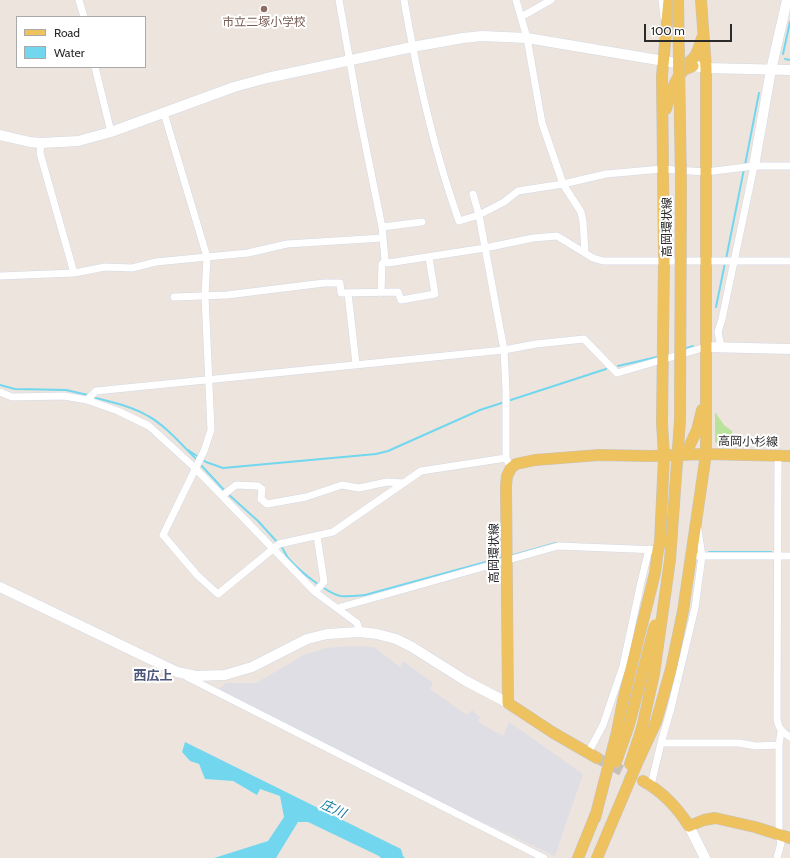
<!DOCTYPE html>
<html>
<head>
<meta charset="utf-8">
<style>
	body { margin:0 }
	#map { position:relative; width:790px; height:858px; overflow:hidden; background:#ede5dd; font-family:Cabin,sans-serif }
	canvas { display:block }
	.legend { position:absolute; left:16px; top:16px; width:130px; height:52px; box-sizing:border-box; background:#fff; border:1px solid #aaa; margin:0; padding:5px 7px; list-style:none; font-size:12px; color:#2b2b2b }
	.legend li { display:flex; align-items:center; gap:8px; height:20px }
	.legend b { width:20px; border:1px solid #aaa }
	.scale { position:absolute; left:644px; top:24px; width:88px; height:18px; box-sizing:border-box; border:2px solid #2b2b2b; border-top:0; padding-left:5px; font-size:12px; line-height:14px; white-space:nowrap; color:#2b2b2b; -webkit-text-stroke:3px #fff; paint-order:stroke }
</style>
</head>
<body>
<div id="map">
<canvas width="790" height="858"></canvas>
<ul class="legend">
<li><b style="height:5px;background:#efc260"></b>Road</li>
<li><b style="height:11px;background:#72d7ee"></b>Water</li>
</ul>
<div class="scale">100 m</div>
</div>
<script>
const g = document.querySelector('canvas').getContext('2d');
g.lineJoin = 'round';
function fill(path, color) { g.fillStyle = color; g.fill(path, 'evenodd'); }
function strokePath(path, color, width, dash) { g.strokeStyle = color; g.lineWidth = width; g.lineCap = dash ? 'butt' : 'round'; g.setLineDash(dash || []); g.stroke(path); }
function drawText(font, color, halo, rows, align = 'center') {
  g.font = font + ' Cabin,"Noto Sans JP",sans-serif'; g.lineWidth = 4; g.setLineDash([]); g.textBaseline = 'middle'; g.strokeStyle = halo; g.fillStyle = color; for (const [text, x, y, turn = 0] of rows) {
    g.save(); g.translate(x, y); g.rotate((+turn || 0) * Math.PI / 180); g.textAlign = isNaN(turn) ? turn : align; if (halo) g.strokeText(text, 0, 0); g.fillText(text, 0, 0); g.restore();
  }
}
const industrial = new Path2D(`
	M 351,646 L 374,647 L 400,667 L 403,661 L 433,683 L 430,689 L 467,715 L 472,710 L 480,717 L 478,722 L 503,736 L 509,722 L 583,774 L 555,856 L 408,787 L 219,690 L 225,683 L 256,683 L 304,655 L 326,648 Z`);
const green = new Path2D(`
	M 715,412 L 724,425 L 732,431 L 732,445 L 722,446 L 715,442 Z`);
const water = new Path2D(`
	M 185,742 L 401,849 L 403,856 L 405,858 L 381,858 L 379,856 L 308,822 L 298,822 L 276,858 L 214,858 L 268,841 L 284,817 L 280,796 L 260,789 L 257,795 L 233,781 L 205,779 L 199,764 L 190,761 L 182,752 Z`);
const stream = new Path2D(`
	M 783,54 L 790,22
	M 785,59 L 790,60
	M 745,165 L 759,93
	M 726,259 L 744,169
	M 716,307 L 725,263
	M 684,349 L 693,346
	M 618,366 L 657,357
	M 0,385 L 15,389 L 66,390 L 88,395
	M 92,397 C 111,402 131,406 148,416 C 165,425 183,446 197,460
	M 188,450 L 206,462 L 223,468 L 376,454 L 388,451 L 480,410 L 606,369
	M 200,464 L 225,491
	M 228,494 L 258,521 L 278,543
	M 281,546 C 284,550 286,556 289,559 C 298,570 327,593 340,596 C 349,597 356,596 365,595 L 504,557
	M 709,552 L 771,552 L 771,554
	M 510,556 L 556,543`);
const primaryTunnel = new Path2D(`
	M 597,758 L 643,781`);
const street = new Path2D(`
	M 79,0 L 84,17
	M 339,0 L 359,113 L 382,227 L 385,260 L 388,263 L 485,248 L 533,238 L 557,236 L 593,258 L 603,261 L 790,261
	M 404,0 C 417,75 433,149 459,221 L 479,215 L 504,202 L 518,191 L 563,184 L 606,174 L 662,169 L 706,172 L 754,166 L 790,166
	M 516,0 L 521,17
	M 551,0 L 521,17 L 527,38 L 542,123 L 563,184 L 581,212 L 583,222 L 585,253
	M 662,0 L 664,17
	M 95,67 L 111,132
	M 164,113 L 207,257 L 205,296 L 211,430 L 204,451 L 163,535 L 197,575 L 218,594 L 279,544 L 333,532 L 421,471 L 506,458
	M 41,143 L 40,153 L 74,273
	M 473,194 L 479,215 L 504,350 L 506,391 L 506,458 L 511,468
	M 382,227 L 422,222
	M 0,276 L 74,273 L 105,267 L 132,268 L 156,262 L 248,253 L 287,244 L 383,238
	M 348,293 L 356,364
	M 381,293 L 382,264 L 385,260
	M 174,297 L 227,295 L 324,283 L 340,283 L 341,293 L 398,292 L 401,300 L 435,294 L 429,258
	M 721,347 L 718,332 L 722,319 L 754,166
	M 0,392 L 12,397 L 64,396 L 87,400 L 118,411 L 149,426 L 195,468 L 315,592 L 357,623 L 360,632
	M 87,400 L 96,391 L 504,350 L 536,344 L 584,339 L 617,373 L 706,347
	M 778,456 L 777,718 C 778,728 781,731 790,737
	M 222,496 L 236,485 L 258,486 L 262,489 L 261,499 L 267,504 L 306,497 L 342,485 L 359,488 L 387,482 L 404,483
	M 698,556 L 790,556
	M 315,592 L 324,582 L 317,536
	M 339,609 L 341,607 L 558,546 L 658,550
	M 187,677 L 544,858
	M 661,743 L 739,743 L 756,746 L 779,745
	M 588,753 L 603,725 L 623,666 L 641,582 L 649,549
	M 651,785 L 661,743 L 671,708 L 695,608 L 702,556 L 698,530
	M 777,858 L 781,843 L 779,835 L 779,745 L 781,731`);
const secondary = new Path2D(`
	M 0,135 L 30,142 L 41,143 L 78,141 L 111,132 L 234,87 L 267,78 L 412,47 L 463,38 L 482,36 L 527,38 L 706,68 L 790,70
	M 754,166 L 771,70 L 787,0
	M 706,347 L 790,349
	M 0,587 L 177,672 L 196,676 L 225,675 L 252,667 L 307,639 L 327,634 L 360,632 L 377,634 L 396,639 L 412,647 L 466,681 L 508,703
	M 689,826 L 705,858`);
const primary = new Path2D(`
	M 684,65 C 697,59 698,50 702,38
	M 666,109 C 669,98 675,77 684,70 C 687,68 691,67 693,66
	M 685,455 L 697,430 L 702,410
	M 660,542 L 664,456 L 662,423 L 664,261 L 662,76 L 669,0
	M 597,758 L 552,732 L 508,703 L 506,486 L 507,476 L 511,468 L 516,464 L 535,460 L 599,455 L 650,456 L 706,454 L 790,456
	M 616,762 L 629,725
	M 630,764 L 642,728
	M 643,781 C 663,792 677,807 689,826 L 704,820 L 715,818 L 755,827 L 790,838
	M 595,818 L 617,732 L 623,701 L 655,573 L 658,550 L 662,536
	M 578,858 L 597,811
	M 597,858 L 638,761 L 656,722 L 671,669 L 683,611 L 706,454 L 706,68 L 701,0`);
const primaryBridge = new Path2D(`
	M 629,725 L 655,625
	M 642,728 L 654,674 L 670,560 L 680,420 L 681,184 L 678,0`);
const markers = [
	[264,9,4,"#8d6e63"]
];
const educationNames = [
	["市立二塚小学校",264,22]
];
const streetNames = [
	["高岡環状線",667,227,-90],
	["高岡小杉線",748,442,1],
	["高岡環状線",494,553,-90]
];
const neighbourhoodNames = [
	["西広上",153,676]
];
const waterNames = [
	["庄川",333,809,25]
];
fill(industrial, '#dfdee5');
fill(green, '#b9e39b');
fill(water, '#72d7ee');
strokePath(stream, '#72d7ee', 2);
strokePath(primaryTunnel, '#c6c0b9', 11, [11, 5.5]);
strokePath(street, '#d3d7e4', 8);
strokePath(secondary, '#d3d7e4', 11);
strokePath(primary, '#c4c4c4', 12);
strokePath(street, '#fff', 7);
strokePath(secondary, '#fff', 10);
strokePath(primary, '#efc260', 11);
strokePath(primaryBridge, '#c4c4c4', 12, []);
strokePath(primaryBridge, '#efc260', 11);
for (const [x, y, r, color] of markers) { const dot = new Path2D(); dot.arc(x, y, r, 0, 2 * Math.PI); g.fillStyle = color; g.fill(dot); strokePath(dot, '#fff', 1.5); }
drawText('12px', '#785e54', '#fff', educationNames);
drawText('12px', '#2b2b2b', '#fff', streetNames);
drawText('bold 13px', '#4c587c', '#fff', neighbourhoodNames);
drawText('italic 13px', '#0f769c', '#fff', waterNames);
</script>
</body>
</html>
